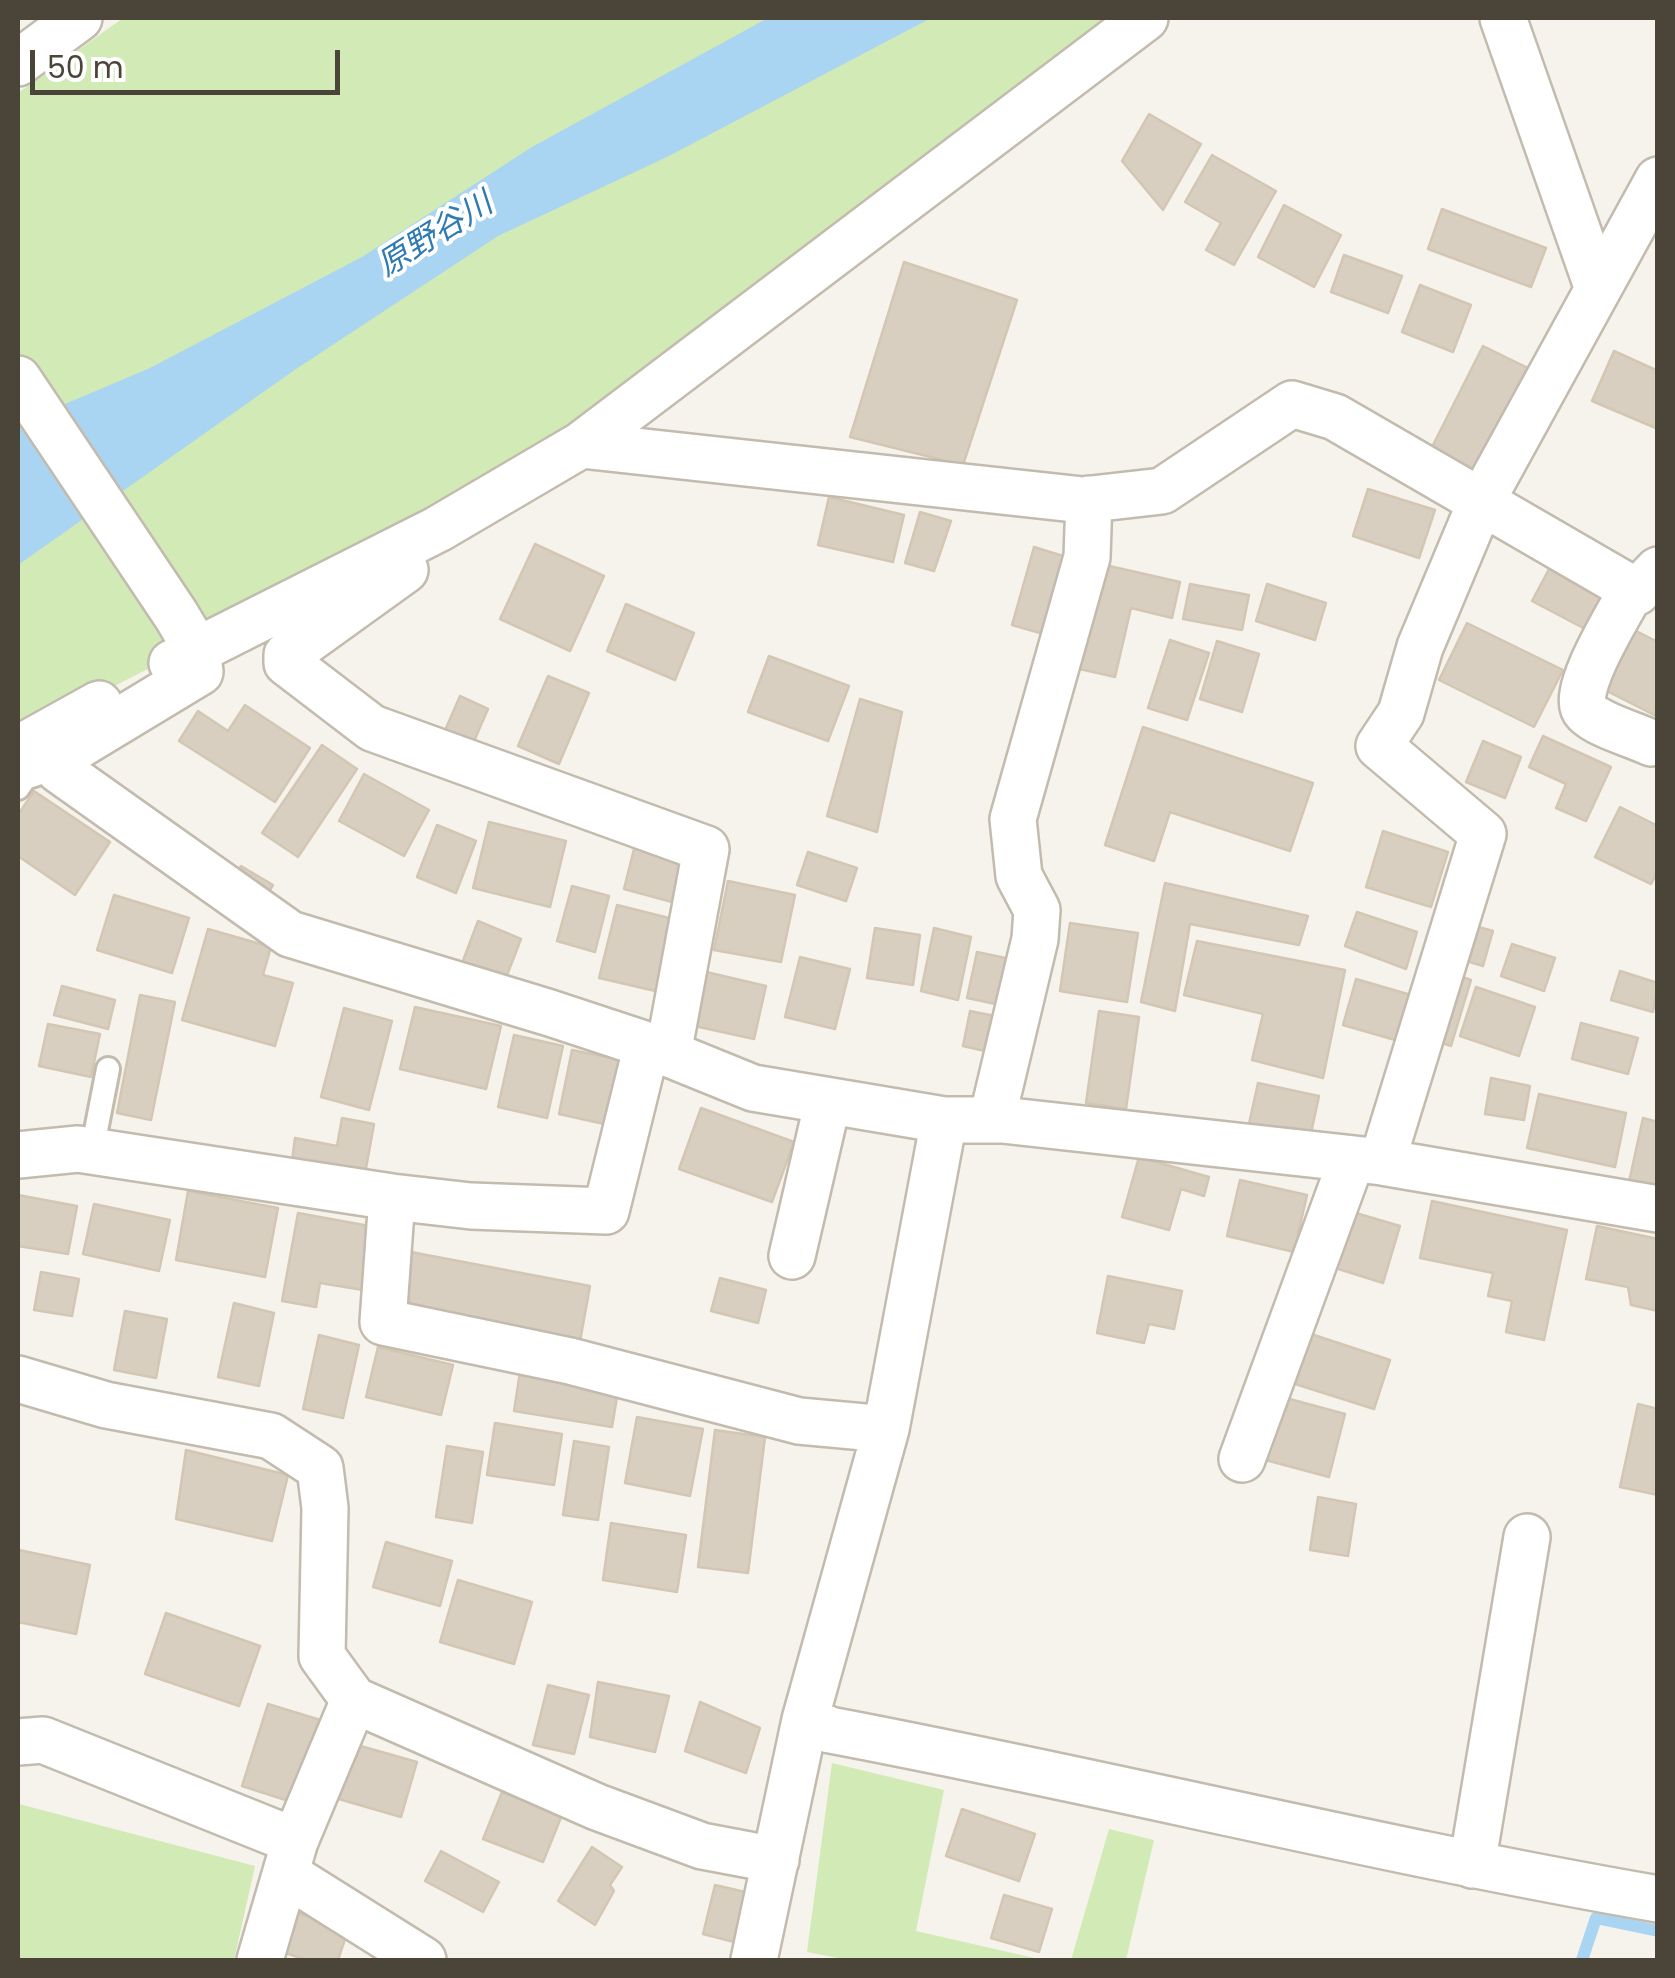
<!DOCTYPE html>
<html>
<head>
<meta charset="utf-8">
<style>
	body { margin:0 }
	#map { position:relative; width:1675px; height:1978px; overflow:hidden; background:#f6f3ec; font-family:Poppins,sans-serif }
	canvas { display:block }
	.frame { position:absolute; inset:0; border:20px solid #4b4439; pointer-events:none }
	.scale { position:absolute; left:30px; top:50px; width:310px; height:45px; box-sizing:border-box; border:5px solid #4b4439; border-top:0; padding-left:12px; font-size:30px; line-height:35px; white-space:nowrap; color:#4b4439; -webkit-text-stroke:8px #fff; paint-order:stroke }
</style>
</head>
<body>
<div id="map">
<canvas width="1675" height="1978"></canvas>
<div class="frame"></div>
<div class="scale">50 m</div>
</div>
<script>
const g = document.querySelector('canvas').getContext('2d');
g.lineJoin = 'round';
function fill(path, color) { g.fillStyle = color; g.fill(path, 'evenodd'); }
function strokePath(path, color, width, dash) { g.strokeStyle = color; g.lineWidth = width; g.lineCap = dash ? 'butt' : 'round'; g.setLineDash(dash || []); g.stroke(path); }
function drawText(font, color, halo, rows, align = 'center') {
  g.font = font + ' Poppins,"Noto Sans JP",sans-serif'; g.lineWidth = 8; g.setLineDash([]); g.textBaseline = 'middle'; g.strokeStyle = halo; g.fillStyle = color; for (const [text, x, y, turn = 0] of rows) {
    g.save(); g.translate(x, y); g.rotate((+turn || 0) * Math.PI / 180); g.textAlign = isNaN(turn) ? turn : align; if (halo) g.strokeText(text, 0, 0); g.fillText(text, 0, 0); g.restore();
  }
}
const green = new Path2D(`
	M 123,18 L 1143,18 L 581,445 L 18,736 L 18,93 Z
	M 832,1763 L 944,1790 L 916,1931 L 1043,1960 L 848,1960 L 807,1952 Z
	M 19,1804 L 255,1866 L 234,1960 L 18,1960 Z
	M 1109,1829 L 1154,1840 L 1126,1960 L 1071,1960 Z`);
const water = new Path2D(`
	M 768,18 L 931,18 L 669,156 L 498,236 L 293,371 L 18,565 L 18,424 L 150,368 L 362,257 L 532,147 Z`);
const stream = new Path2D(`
	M 1582,1960 L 1596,1918 L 1658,1931`);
const building = new Path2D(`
	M 1149,114 L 1201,144 L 1163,210 L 1122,161 Z
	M 1212,155 L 1276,191 L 1234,265 L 1206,250 L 1221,223 L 1185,202 Z
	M 1284,205 L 1341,235 L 1314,287 L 1258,257 Z
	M 1442,209 L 1546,248 L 1531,287 L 1428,249 Z
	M 1344,255 L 1402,276 L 1388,313 L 1331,292 Z
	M 904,262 L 1017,300 L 963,465 L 850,437 Z
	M 1420,285 L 1471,305 L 1453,352 L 1402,332 Z
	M 1483,346 L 1528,368 L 1476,474 L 1430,451 Z
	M 1614,351 L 1658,371 L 1658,429 L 1592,401 Z
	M 1368,489 L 1435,510 L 1419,558 L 1353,536 Z
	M 829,497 L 904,515 L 893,562 L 818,545 Z
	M 920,512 L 951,521 L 934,571 L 905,563 Z
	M 535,544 L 604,576 L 570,651 L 500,619 Z
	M 1034,547 L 1076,560 L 1054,637 L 1012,625 Z
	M 1096,563 L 1180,582 L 1172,618 L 1131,608 L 1115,677 L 1071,667 Z
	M 1549,569 L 1604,598 L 1587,630 L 1532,601 Z
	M 1190,584 L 1249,595 L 1242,630 L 1183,619 Z
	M 1267,584 L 1326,603 L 1315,640 L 1256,621 Z
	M 626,604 L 694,633 L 675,680 L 607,651 Z
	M 1467,623 L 1563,670 L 1534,727 L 1439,680 Z
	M 1626,626 L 1658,642 L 1658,717 L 1597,686 Z
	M 1170,640 L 1209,653 L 1187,720 L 1148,708 Z
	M 1217,641 L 1259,654 L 1242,712 L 1200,699 Z
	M 769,656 L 849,686 L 828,741 L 748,712 Z
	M 548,676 L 589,693 L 559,764 L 518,746 Z
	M 460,696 L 488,709 L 471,748 L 443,735 Z
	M 860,699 L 902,712 L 877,832 L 827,816 Z
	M 245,705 L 310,748 L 275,802 L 179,741 L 198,711 L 228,731 Z
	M 1143,727 L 1313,783 L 1290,851 L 1170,812 L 1154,861 L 1105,845 Z
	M 1543,736 L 1611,767 L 1586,821 L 1556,808 L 1566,784 L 1529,767 Z
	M 1483,741 L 1521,757 L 1505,798 L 1466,782 Z
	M 322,745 L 357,769 L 298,857 L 262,833 Z
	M 364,774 L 429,810 L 404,856 L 339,821 Z
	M 34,791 L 110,842 L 75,895 L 18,856 L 18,815 Z
	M 1620,807 L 1658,826 L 1658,871 L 1651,884 L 1595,857 Z
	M 489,822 L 566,841 L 550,907 L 473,888 Z
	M 437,825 L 476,841 L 456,893 L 417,877 Z
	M 1383,831 L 1448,852 L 1431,907 L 1366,887 Z
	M 637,837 L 697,852 L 683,905 L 624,889 Z
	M 808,852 L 857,868 L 846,901 L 797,885 Z
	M 241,866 L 273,885 L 262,904 L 229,884 Z
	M 728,881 L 795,895 L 781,962 L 714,950 Z
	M 1165,883 L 1308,916 L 1299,945 L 1190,924 L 1175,1011 L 1141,1002 Z
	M 572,886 L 609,896 L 595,952 L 557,941 Z
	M 114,895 L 189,918 L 172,973 L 97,950 Z
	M 617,905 L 681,921 L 664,993 L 599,978 Z
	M 1357,912 L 1417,932 L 1406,969 L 1345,946 Z
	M 478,921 L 521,939 L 504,983 L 461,966 Z
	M 1070,923 L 1138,933 L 1127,1002 L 1060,991 Z
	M 1464,923 L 1493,931 L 1483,966 L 1453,957 Z
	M 875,928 L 920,935 L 913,985 L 867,978 Z
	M 934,928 L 971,937 L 958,1000 L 921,991 Z
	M 208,929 L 271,947 L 263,975 L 293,983 L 275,1046 L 182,1020 Z
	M 1197,941 L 1345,970 L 1323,1078 L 1252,1060 L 1263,1014 L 1184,995 Z
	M 1512,944 L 1555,958 L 1544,991 L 1501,976 Z
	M 977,952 L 1020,961 L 1010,1007 L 967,998 Z
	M 800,957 L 850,969 L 835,1029 L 785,1017 Z
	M 702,971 L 766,986 L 754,1039 L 690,1025 Z
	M 1444,971 L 1471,980 L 1451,1046 L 1424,1037 Z
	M 1620,971 L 1658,983 L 1653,1012 L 1611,1000 Z
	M 1356,979 L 1411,995 L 1402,1042 L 1343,1025 Z
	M 62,986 L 115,1000 L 108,1029 L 54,1015 Z
	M 1476,987 L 1535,1007 L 1519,1056 L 1460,1036 Z
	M 140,995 L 175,1002 L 151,1120 L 117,1113 Z
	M 415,1007 L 501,1026 L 486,1089 L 400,1069 Z
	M 344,1008 L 392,1021 L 369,1110 L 321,1097 Z
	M 970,1011 L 1010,1019 L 1002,1055 L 963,1046 Z
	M 1099,1011 L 1139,1017 L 1126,1109 L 1086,1103 Z
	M 1581,1023 L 1638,1038 L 1628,1074 L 1572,1059 Z
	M 48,1024 L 100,1034 L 91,1077 L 39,1066 Z
	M 514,1035 L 563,1046 L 547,1118 L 498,1107 Z
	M 572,1050 L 626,1061 L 613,1126 L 559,1114 Z
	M 1491,1078 L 1530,1086 L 1524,1120 L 1485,1114 Z
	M 1258,1083 L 1319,1096 L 1308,1147 L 1247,1133 Z
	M 1539,1094 L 1626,1113 L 1615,1167 L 1527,1148 Z
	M 701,1108 L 794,1142 L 772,1202 L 679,1169 Z
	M 342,1118 L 374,1124 L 365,1174 L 292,1161 L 295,1138 L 337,1146 Z
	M 1643,1118 L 1658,1122 L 1658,1188 L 1629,1182 Z
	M 1139,1157 L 1209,1177 L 1204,1196 L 1181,1189 L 1169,1230 L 1122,1217 Z
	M 1240,1180 L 1307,1195 L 1294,1252 L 1227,1236 Z
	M 188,1191 L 278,1208 L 265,1277 L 176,1260 Z
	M 18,1195 L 77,1206 L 68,1254 L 18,1246 Z
	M 1432,1201 L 1567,1230 L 1544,1340 L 1506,1332 L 1512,1301 L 1488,1296 L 1493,1273 L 1420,1258 Z
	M 94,1204 L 170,1220 L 159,1271 L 83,1254 Z
	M 1349,1211 L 1400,1226 L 1383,1283 L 1332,1267 Z
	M 298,1213 L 375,1227 L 363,1290 L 320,1283 L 316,1307 L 282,1301 Z
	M 1597,1226 L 1658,1239 L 1658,1311 L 1631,1305 L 1628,1287 L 1586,1279 Z
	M 411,1252 L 590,1286 L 579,1347 L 400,1313 Z
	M 41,1272 L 79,1279 L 72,1316 L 34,1310 Z
	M 1108,1276 L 1182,1291 L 1174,1329 L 1149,1324 L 1144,1343 L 1097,1333 Z
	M 720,1278 L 766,1290 L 758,1323 L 711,1311 Z
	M 234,1303 L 274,1313 L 259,1386 L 218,1377 Z
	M 125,1311 L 167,1319 L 156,1378 L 114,1370 Z
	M 1308,1333 L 1390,1360 L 1374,1409 L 1292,1383 Z
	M 319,1335 L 359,1345 L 343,1418 L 303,1409 Z
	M 378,1347 L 453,1365 L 441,1415 L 366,1397 Z
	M 522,1359 L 618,1391 L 612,1427 L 514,1411 Z
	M 1275,1395 L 1345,1414 L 1329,1477 L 1258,1458 Z
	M 1638,1404 L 1658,1409 L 1658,1495 L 1620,1487 Z
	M 637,1417 L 703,1429 L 690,1496 L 625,1483 Z
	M 495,1423 L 562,1434 L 554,1485 L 487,1475 Z
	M 715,1430 L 765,1437 L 748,1573 L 698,1567 Z
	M 574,1441 L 609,1447 L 598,1520 L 563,1515 Z
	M 447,1446 L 483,1452 L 472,1523 L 436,1517 Z
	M 186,1450 L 288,1475 L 272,1541 L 176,1519 Z
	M 1318,1497 L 1356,1504 L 1348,1556 L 1310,1550 Z
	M 611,1523 L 686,1535 L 677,1592 L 603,1580 Z
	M 386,1542 L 452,1561 L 440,1606 L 373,1587 Z
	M 19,1550 L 90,1565 L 76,1634 L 18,1622 Z
	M 458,1580 L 532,1602 L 514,1664 L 440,1642 Z
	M 166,1613 L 260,1646 L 239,1706 L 145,1674 Z
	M 598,1682 L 669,1696 L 655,1752 L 590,1737 Z
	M 548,1685 L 589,1695 L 574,1754 L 533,1745 Z
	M 700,1702 L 760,1728 L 746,1773 L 685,1751 Z
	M 268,1704 L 327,1722 L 301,1805 L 242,1786 Z
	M 350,1743 L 417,1762 L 401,1817 L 335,1798 Z
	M 502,1792 L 562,1815 L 543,1862 L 483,1839 Z
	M 962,1809 L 1035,1834 L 1019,1881 L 946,1856 Z
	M 592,1847 L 622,1867 L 610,1885 L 614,1891 L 595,1925 L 558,1901 Z
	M 441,1851 L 499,1882 L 483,1912 L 425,1881 Z
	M 715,1885 L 754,1894 L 742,1944 L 703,1934 Z
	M 1004,1895 L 1052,1909 L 1039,1952 L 991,1938 Z
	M 292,1911 L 348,1930 L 338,1960 L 307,1960 L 279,1951 Z`);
const lane = new Path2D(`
	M 18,788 L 25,778 L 61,766
	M 92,1151 L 108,1069`);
const street = new Path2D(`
	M 1503,18 L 1598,289
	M 18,63 L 79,18
	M 18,379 L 176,615 L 197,650 L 200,672 L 71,750 L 59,770 L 290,934 L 550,1013 L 647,1045 L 753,1088 L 944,1120 L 1002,1120 L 1382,1162 L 1658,1209
	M 581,445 L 1083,500 L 1162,491 L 1292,404 L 1335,417 L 1637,592 L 1658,570
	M 405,570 L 287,655 L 287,663 L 372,728 L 706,849 L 668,1054
	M 1632,590 C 1621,611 1568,694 1586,712 C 1600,726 1633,734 1651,743
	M 172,663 L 438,529 L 581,445 L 1145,18
	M 18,749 L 99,704
	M 992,1119 L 1035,939 L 1037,910 L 1019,876 L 1013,819 L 1087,557 L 1089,499
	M 18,1155 L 78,1149 L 392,1197 L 471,1206 L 606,1211 L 647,1045
	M 1382,1162 L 1483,834 L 1379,746 L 1401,713 L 1420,647 L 1480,504 L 1658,180
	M 392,1197 L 383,1322 L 570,1361 L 799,1421 L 886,1429
	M 792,1256 L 828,1101
	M 18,1379 L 106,1405 L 271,1436 L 320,1468 L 325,1508 L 322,1656 L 354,1700 L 597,1807 L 702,1846 L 776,1860
	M 1242,1459 L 1352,1159
	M 805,1720 L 830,1730 C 1106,1782 1380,1851 1658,1899
	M 18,1742 L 43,1740 L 295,1841
	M 1472,1865 L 1527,1537
	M 286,1874 L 423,1960
	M 260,1960 L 295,1841 L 354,1700
	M 754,1960 L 805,1720 L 886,1429 L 944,1120`);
const waterNames = [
	["原野谷川",436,236,-32]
];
fill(green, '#d2eab5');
fill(water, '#a9d4f2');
strokePath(stream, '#a9d4f2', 12);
fill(building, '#d8cfc1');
strokePath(building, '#d3c7b4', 2.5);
strokePath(lane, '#c2bbae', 28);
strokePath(street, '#c2bbae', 50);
strokePath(lane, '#fff', 22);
strokePath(street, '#fff', 45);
drawText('italic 32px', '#2e7ab2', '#fff', waterNames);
</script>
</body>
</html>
